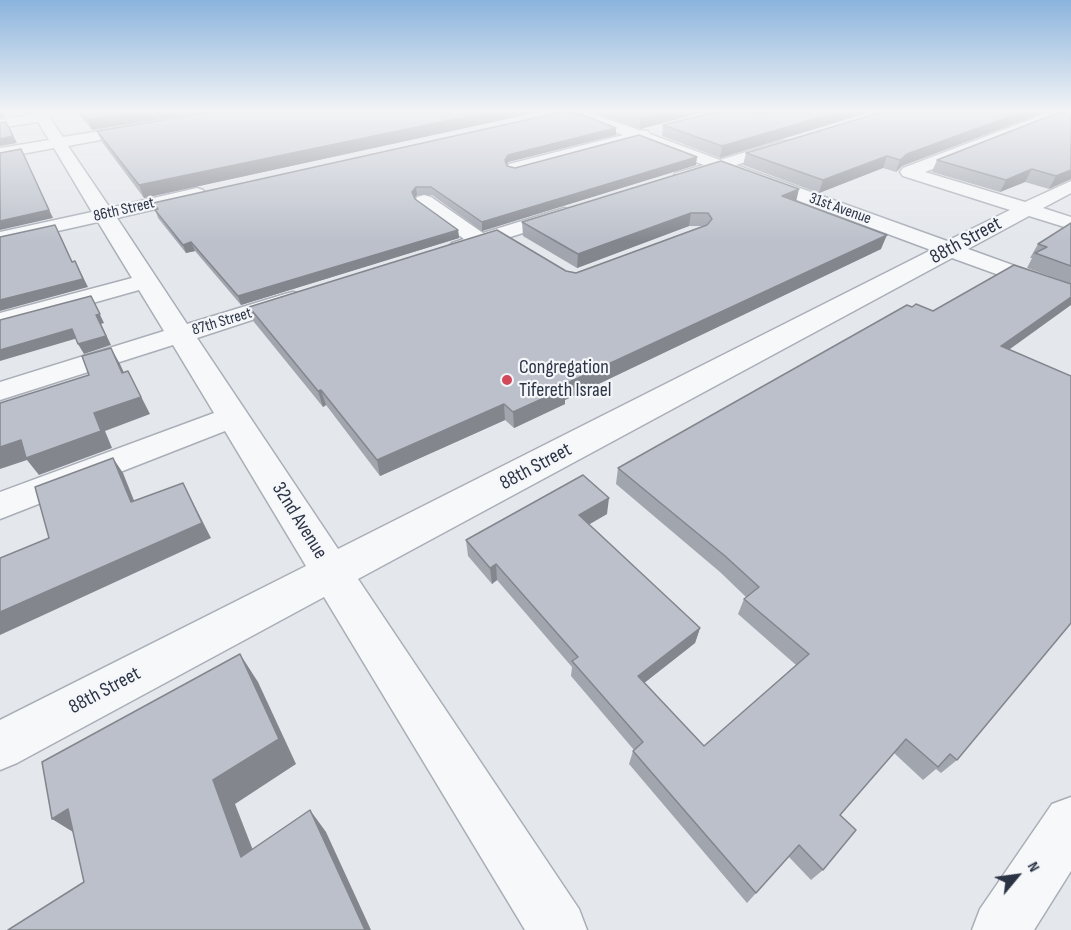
<!DOCTYPE html>
<style>
body{margin:0}
#map{position:relative;width:1071px;height:930px;overflow:hidden;background:#e4e7ec;font-family:"Sofia Sans Condensed",sans-serif}
canvas{display:block}
.north{position:absolute;left:987px;top:846px;width:60px;height:60px;-webkit-text-stroke:4px #f4f6f9;paint-order:stroke;rotate:61deg;font-size:16px;font-weight:700;line-height:24px;text-align:center;color:#2b3445}
.north::after{content:'';display:block;margin:auto;width:21px;height:27px;background:#2b3445;clip-path:polygon(50% 0,100% 100%,50% 72%,0 100%)}
</style>
<div id="map">
<canvas width="1071" height="930"></canvas>
<div class="north">N</div>
</div>
<script>
const ctx = document.querySelector('canvas').getContext('2d');
ctx.lineJoin = 'round';
function trace(path, color, width, dash) {
  ctx.strokeStyle = color;
  ctx.lineWidth = width;
  ctx.lineCap = dash ? 'butt' : 'round';
  ctx.setLineDash(dash || []);
  ctx.stroke(path);
}
function paint(path, color) {
  ctx.fillStyle = color;
  ctx.fill(path, 'evenodd');
}
function drawText(font, color, halo, rows, align = 'center') {
  ctx.font = font + ' "Sofia Sans Condensed",sans-serif';
  ctx.lineWidth = 4.5;
  ctx.setLineDash([]);
  ctx.textBaseline = 'middle';
  ctx.strokeStyle = halo;
  ctx.fillStyle = color;
  for (const [text, x, y, turn = 0] of rows) {
    ctx.save();
    ctx.translate(x, y);
    ctx.rotate((+turn || 0) * Math.PI / 180);
    ctx.textAlign = isNaN(turn) ? turn : align;
    if (halo) ctx.strokeText(text, 0, 0);
    ctx.fillText(text, 0, 0);
    ctx.restore();
  }
}
const minor = new Path2D(`
 M32 112H46L63 137 143 124 148 125 150 128 148 131 68 146 110 208 197 188 203 190 206 194 203 198 117 218 187 324 285 294 293 292 301 294 305 299 301 304 197 338 338 549 931 250 719 171 682 182 676 181 673 177 676 173 704 165 637 140 515 173 509 172 507 168 509 164 623 135 570 115 568 112H587L639 130 648 131 650 134 720 160 782 141H794L796 144 794 147 736 165 947 241 1010 210 903 176 900 172 903 168 1050 112H1069L1067 115 925 172 1025 202 1071 181V193L1043 208 1071 217V229L1029 216 968 249 1071 286V301L952 258 358 579 579 909 587 930H525L324 597 17 763 0 770V720L306 566 225 431 0 519V492L214 413 173 345 0 400V382L164 331 139 290 0 329V313L132 278 98 222 0 244V232L92 212 54 148 0 158V148L49 140 38 122 0 128V120L33 114Z
 M424 195 431 197 483 233 564 208 571 210 574 214 571 218 459 253 452 251 448 247 452 243 464 239 417 205 415 201 417 197Z
 M1071 797V871L1034 930H972L980 909 1052 804Z`);
const wall = new Path2D(`
 M77 112H205L92 130Z
 M212 112H539L144 198 102 142 97 131Z
 M593 112H705L640 129Z
 M713 112H756L759 113 767 112H870L720 158 662 136 663 125 714 112Z
 M882 112H1045L902 166 896 172 883 168 819 193 743 165 746 153Z
 M1060 112 1071 179 1049 189 1025 182 1000 192 932 172 937 160Z
 M616 128V135L508 162 507 166 515 168 696 165 482 231 432 195H417L414 198 458 230 459 238 241 305 195 251 186 253 158 218 153 203Z
 M796 201 881 249 565 400V404L514 428 505 420 380 476 326 405 323 407 254 322 249 307 566 271 576 273 702 226H689L577 268 523 236 522 222Z
 M1071 223V284L1027 268 1032 258H1030L1038 244Z
 M912 307 933 311 1009 349 957 760 941 773 936 769 923 780 894 753 840 815 823 870 811 880 789 857 747 903 629 764 633 751 634 750 571 676 572 667 497 580 492 584 468 556 466 540 607 514 589 524 700 628 695 643 644 683 704 746 796 665 738 614 744 599 746 597 720 572 616 484 618 468Z`);
const shadedWall = new Path2D(`
 M0 112H4L5 117 0 118Z
 M135 112H205L92 130 87 119Z
 M489 112H539L144 198 139 185Z
 M666 112H705L640 129 641 118Z
 M838 112H870L720 158 722 146Z
 M1022 112H1045L902 166 896 172 900 160 907 154Z
 M616 128V135L508 162 505 167V160L508 155Z
 M10 129 17 143 0 146V139Z
 M24 156 53 218 0 230V221Z
 M887 156 883 168 819 193 823 180Z
 M697 157 696 165 482 231V222Z
 M1032 169 1025 182 1000 192 1006 180Z
 M1071 170V179L1049 189 1056 176Z
 M416 187 417 195 413 200 412 192Z
 M799 189 796 202 782 196Z
 M691 213 689 226 577 268 578 254Z
 M458 230 459 238 241 305 238 296Z
 M887 235 881 249 565 400V404L514 428 513 412 563 385Z
 M191 242 195 251 186 253 183 245Z
 M75 261 88 287 0 311V300Z
 M91 296 104 323 101 324 111 345 84 354 78 344 96 315Z
 M1071 297V305L992 362 1001 346Z
 M72 329 78 338 0 361V350Z
 M111 348 120 364 132 390 122 373Z
 M128 371 150 414 105 431 112 448 39 475 27 460 0 469V447L94 413Z
 M321 390 326 405 323 407 318 391Z
 M504 404 505 420 380 476 377 460Z
 M113 458 123 473 141 518 131 502Z
 M183 483 211 538 0 635V612Z
 M609 498 607 514 578 531 579 515Z
 M496 564 497 580 492 584 490 568Z
 M700 628 695 643 634 691 638 676Z
 M240 654 258 682 296 764 235 804 263 876 241 857 213 780Z
 M68 809 86 840 52 819Z
 M310 810 326 832 371 930H365Z`);
const building = new Path2D(`
 M81 112H135L87 119Z
 M212 112H489L139 185 97 131Z
 M562 112H575L616 128 508 155 505 160 507 166 515 168 639 135 697 157 482 222 431 187H416L412 192 415 199 458 230 238 296 191 242 183 245 155 210 158 209 153 203Z
 M623 112H666L641 118Z
 M716 112H756L759 113 767 112H838L722 146 663 125Z
 M882 112H1022L907 154 900 160 887 156 823 180 746 153Z
 M1060 112H1071V170L1056 176 1032 169 1006 180 937 160Z
 M6 122 13 136 0 139V123Z
 M21 149 49 210 0 221V153Z
 M721 161 799 189 782 196 887 235 563 385 566 388 513 412 504 404 377 460 321 390 318 391 249 307 497 230 566 271 576 273 707 225 712 219 708 213H691L578 254 522 222Z
 M1071 223V266L1035 253 1047 247 1038 244Z
 M55 225 72 262 75 261 83 279 0 300V237Z
 M1014 265 1071 284V297L1001 346 1071 376V623L957 760 950 754 938 767 906 739 840 815 856 830 823 870 799 845 756 893 633 751 643 742 572 661 578 657 496 564 490 568 466 540 583 475 609 498 579 515 700 628 638 676 704 746 809 654 744 599 759 587 725 556 618 468 907 305 912 307 916 304 933 311Z
 M91 296 100 314 96 315 106 336 78 344 72 329 0 350V320Z
 M111 348 122 373 128 371 141 397 94 413 101 431 26 458 21 440 0 447V403L89 375 82 356Z
 M113 458 131 502 183 483 202 523 0 612V558L49 538 35 487Z
 M240 654 279 739 213 780 241 857 310 810 365 930H8L84 882 68 809 52 819 42 762Z`);
const markers = [
 [507,380,6,"#d1495b"]
];
const farStreetnames = [
 ["31st Avenue",840,209,20],
 ["86th Street",124,210,-13],
 ["87th Street",222,322,-17]
];
const streetNames = [
 ["88th Street",966,241,-28],
 ["88th Street",536,467,-28],
 ["32nd Avenue",299,521,58],
 ["88th Street",105,691,-28]
];
const poiNames = [
 ["Congregation",519,368],
 ["Tifereth Israel",519,391]
];
trace(minor, '#a9aeb7', 3);
paint(minor, '#f7f8fa');
paint(wall, '#a1a5ae');
paint(shadedWall, '#83868d');
paint(building, '#bbc0ca');
trace(building, '#83868d', 1.5);
const sky = ctx.createLinearGradient(0, 0, 0, 242);
sky.addColorStop(0, '#8bb4dd');
sky.addColorStop(0.46, '#f3f4f6');
sky.addColorStop(1, '#f3f4f600');
ctx.fillStyle = sky;
ctx.fillRect(0, 0, 1071, 242);
for (const [x, y, r, color] of markers) {
  const dot = new Path2D();
  dot.arc(x, y, r, 0, 2 * Math.PI);
  ctx.fillStyle = color;
  ctx.fill(dot);
  trace(dot, '#f4f6f9', 2);
}
drawText('16px', '#2b3445', '#f4f6f9', farStreetnames);
drawText('20px', '#2b3445', '#f4f6f9', streetNames);
drawText('20px', '#2b3445', '#f4f6f9', poiNames, 'left');
</script>
